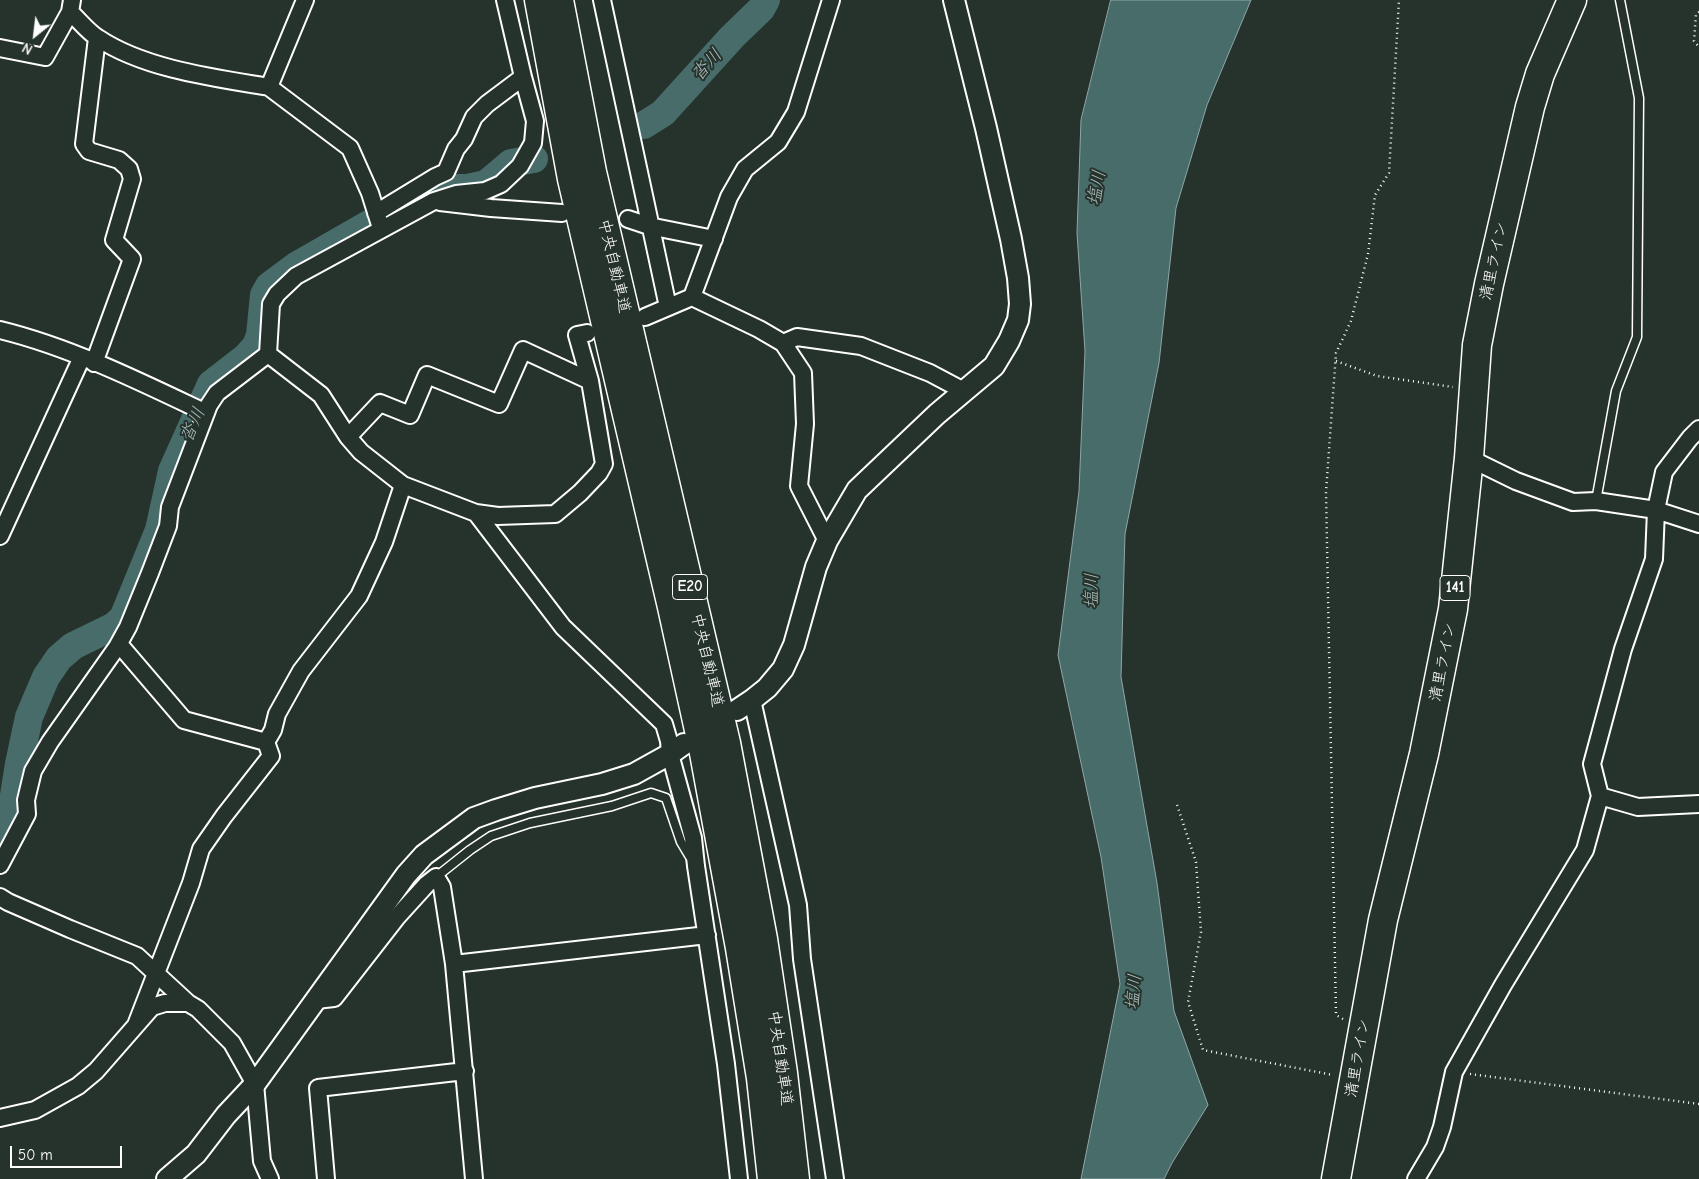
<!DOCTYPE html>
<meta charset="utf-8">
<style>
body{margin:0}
#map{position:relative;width:1699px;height:1179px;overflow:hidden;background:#26332d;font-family:"Comic Neue",sans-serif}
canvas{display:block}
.north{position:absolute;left:10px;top:10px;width:50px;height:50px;-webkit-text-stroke:4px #26332d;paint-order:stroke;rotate:209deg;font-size:14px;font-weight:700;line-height:20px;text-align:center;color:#fff}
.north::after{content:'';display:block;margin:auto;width:18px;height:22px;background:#fff;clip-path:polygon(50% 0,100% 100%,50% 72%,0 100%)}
.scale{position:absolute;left:10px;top:1146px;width:112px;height:22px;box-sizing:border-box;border:2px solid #fff;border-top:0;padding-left:6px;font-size:15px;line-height:18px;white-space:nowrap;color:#fff;-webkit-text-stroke:4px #26332d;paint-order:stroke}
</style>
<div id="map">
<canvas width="1699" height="1179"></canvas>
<div class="north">N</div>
<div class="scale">50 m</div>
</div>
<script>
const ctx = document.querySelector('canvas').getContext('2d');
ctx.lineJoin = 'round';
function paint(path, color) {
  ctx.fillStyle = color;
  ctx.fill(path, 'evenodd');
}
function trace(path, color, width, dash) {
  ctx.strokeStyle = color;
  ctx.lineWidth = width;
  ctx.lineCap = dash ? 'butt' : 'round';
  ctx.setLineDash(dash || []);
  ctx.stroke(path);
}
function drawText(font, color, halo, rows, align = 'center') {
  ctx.font = font + ' "Comic Neue","Klee One",sans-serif';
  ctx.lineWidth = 4;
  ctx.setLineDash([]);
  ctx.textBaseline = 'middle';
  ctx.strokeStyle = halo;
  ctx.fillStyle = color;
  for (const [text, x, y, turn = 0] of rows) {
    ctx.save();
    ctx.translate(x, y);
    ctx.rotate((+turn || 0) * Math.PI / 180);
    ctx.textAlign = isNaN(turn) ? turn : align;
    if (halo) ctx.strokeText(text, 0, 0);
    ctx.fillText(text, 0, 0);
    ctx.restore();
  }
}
const water = new Path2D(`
 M1111 0H1251L1207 105 1176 208 1159 363 1125 534 1121 677 1157 883 1174 1011 1208 1105 1172 1163 1164 1179H1081L1120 984 1101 857 1058 655 1079 491 1085 351 1077 233 1081 120Z`);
const river = new Path2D(`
 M644 125 663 113 732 37 761 9 766 0
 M0 829 6 824 11 814 19 764 29 717 46 677 59 658 73 646 114 626 123 618 159 530 172 471 211 384 246 357 256 346 260 335 264 295 269 286 296 266 425 192 445 188H467L486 184 511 163 534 159`);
const path = new Path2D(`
 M1699 12 1696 14 1694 41 1699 47
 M1336 361 1377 376 1453 387
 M1177 805 1196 862 1201 932 1188 1002 1203 1050 1333 1075
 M1343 1019 1336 1015 1326 492 1336 353 1351 321 1368 254 1375 195 1389 173 1399 0
 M1470 1074 1699 1104`);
const service = new Path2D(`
 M1596 501 1616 391 1637 337 1639 98 1620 0
 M436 877 470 850 491 836 530 823 612 806 651 793 666 798 681 842 690 857`);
const minor = new Path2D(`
 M72 0 70 12C79 20 88 32 98 38 144 69 215 78 269 87
 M305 0 269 87 350 148 370 193 381 228
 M602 0 668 307
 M0 48 45 57 70 12
 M440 202 491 208 562 213
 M376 213 435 177 446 172 456 149 464 139 474 117 487 104 523 77
 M628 219 649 226 714 239
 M692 297 759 329 783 343 803 373 805 424 799 486 827 541
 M645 317 692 297 729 197 745 169 778 142 796 112 831 0
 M0 330C70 347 141 382 206 413
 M783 343 797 337 861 346 930 373 964 391
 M268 354 321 395 348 437 361 452 403 485 476 513 498 516 555 514 580 493 599 473 604 464 590 381
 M94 363 132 259 114 240 132 179 129 169 119 160 89 151 84 144 97 38
 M348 437 380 403 410 415 427 375 499 404 523 350 590 381 577 335 587 333
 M1469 458 1516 481 1573 502 1596 501 1656 510 1699 524
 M476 513 563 627 664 724 669 741 670 754 693 838 696 866 726 1064 739 1179
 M0 536 82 357
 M119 644 184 720 266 742
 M752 700 798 905 802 959 835 1179
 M1600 796 1638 807 1699 804
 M0 865 27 814 26 800 33 771 50 742 117 647 128 627 150 573 168 526 170 507 209 405 217 393 268 354 271 304 277 294 296 276 434 201 456 194 485 191 501 184 520 166 533 143 535 121 523 77 505 0
 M0 897 8 902 70 929 137 956 188 1003 198 1009 232 1043 255 1084 262 1161 270 1179
 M454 964 707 935
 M316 1000 334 998 397 917 427 884 436 877 442 887 454 964 474 1179
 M136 1025 191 883 201 849 224 816 271 756 266 742 273 730 277 714 301 671 359 596 384 542 403 485
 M0 1118 35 1110 78 1086 96 1071 152 1007 165 1003H188
 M326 1179 318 1088 465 1071
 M1416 1179 1435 1147 1442 1127 1454 1072 1503 985 1585 850 1600 796 1592 764 1623 649 1654 559 1656 510 1664 472 1690 438 1699 429`);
const tertiary = new Path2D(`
 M737 710 752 700 767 688 783 669 794 645 816 567 827 541 857 490 937 414 994 366 1009 341 1018 320 1020 304 1018 278 1011 239 986 128 954 0
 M167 1179 196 1154 226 1115 255 1084 406 875 424 855 474 818 496 810 535 798 602 784 634 774 670 754 684 744`);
const trunk = new Path2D(`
 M1336 1179 1383 920 1424 754 1453 609 1469 458 1477 345 1489 284 1530 107 1540 74 1572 0`);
const motorway = new Path2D(`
 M539 0 572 179 672 607 704 753 740 948 761 1078 772 1179
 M559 0 592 172 726 743 763 939 783 1073 795 1179`);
const shields = [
 [690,587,35],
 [1455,588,30]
];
const shieldNames = [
 ["E20",690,587],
 ["141",1455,588]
];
const streetNames = [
 ["清里ライン",1494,261,-78],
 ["中央自動車道",614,266,77],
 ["中央自動車道",707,660,77],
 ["清里ライン",1443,662,-79],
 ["中央自動車道",780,1058,82],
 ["清里ライン",1358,1058,-80]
];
const waterNames = [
 ["沓川",707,65,-48],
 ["塩川",1097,188,-80],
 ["沓川",193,425,-66],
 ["塩川",1092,591,-89],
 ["塩川",1134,992,-84]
];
paint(water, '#476c6a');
trace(water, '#91a7a6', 1);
trace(river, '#476c6a', 28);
trace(service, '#fff', 11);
trace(minor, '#fff', 20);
trace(tertiary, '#fff', 24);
trace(trunk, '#fff', 31);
trace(motorway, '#fff', 31);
trace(path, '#fff', 2.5, [1, 4]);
trace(service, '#26332d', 8);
trace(minor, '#26332d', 16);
trace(tertiary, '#26332d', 20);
trace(trunk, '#26332d', 28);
trace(motorway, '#26332d', 28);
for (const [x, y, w] of shields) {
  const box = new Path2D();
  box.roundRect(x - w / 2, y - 12.5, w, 25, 4);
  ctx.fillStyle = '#26332d';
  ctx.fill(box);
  trace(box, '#fff', 1);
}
drawText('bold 15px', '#fff', null, shieldNames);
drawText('16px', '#fff', '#26332d', streetNames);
drawText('italic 18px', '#acbdbc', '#26332d', waterNames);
</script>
